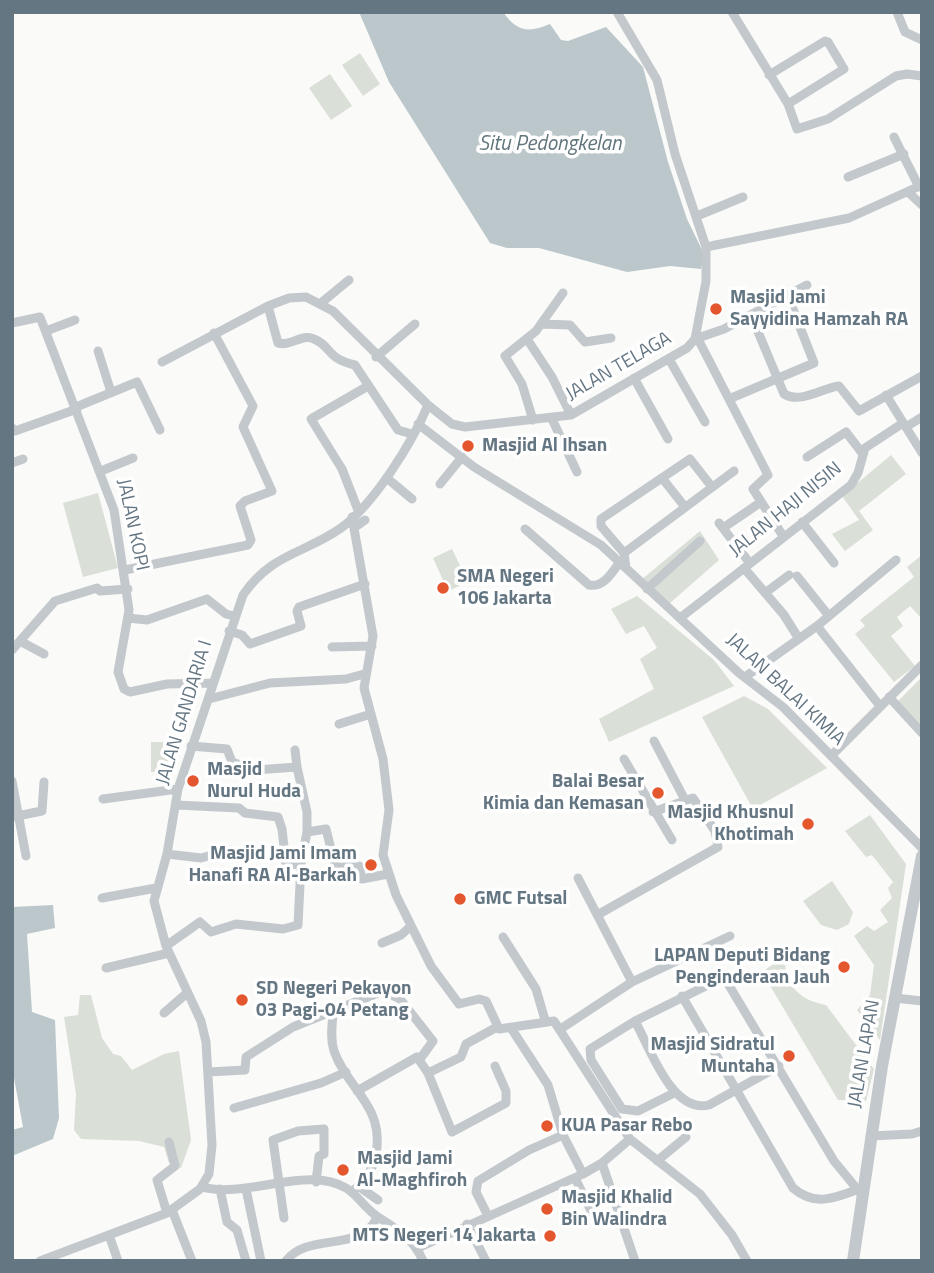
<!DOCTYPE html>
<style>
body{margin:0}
#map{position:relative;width:934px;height:1273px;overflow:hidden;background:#fafaf8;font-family:"Titillium Web",sans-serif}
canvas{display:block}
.frame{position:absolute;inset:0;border:14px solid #657683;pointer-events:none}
</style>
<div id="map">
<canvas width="934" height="1273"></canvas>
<div class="frame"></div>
</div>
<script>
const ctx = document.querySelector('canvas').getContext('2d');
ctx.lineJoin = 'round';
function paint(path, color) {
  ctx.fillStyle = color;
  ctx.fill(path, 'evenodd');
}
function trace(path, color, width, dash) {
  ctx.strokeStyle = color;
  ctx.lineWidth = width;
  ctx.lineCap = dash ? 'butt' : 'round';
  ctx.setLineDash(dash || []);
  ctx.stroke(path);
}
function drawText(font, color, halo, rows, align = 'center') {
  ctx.font = font + ' "Titillium Web",sans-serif';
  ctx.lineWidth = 7;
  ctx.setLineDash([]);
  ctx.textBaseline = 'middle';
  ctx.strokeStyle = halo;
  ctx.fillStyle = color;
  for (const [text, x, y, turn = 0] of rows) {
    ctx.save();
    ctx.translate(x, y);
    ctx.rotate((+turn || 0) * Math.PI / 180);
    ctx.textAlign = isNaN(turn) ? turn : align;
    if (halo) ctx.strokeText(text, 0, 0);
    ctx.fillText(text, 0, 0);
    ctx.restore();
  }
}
const green = new Path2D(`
 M360 53 380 84 363 96 342 65Z
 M330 74 352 106 331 120 309 88Z
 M891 455 906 474 859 511 873 530 845 551 832 534 859 520 842 496Z
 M98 493 118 568 83 577 63 503Z
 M700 531 719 560 669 604 641 580Z
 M452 549 468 582 448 591 433 558Z
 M922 555V619L910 606 897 617 903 626 891 636 915 666 894 682 855 634 865 626 860 620 914 577 907 567Z
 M637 596 714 660 734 686 609 742 599 719 654 689 640 659 657 648 644 626 626 634 611 609Z
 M922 677V727L898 701Z
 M744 696 768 709 827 768 753 809 702 717Z
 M151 742H168V772H151Z
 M870 815 906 864 880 1040 857 1010 870 995 874 965 854 936 867 926 874 931 888 922 880 910 892 898 888 888 893 882 872 855 866 857 845 831Z
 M832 881 853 912 849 924 837 930 821 925 803 901Z
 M775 963 785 965C788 989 803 1001 826 1005L874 1069 866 1101 838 1100 762 972Z
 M80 995H91L102 1038 113 1054 121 1056 132 1070 164 1054 179 1051 191 1140 181 1168 169 1163 164 1147 139 1141 81 1139 74 1130 76 1094 64 1017 78 1015Z`);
const water = new Path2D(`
 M359 12H503C517 32 529 33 550 24L561 40 568 41 606 27 643 67 668 162 687 219 704 254 701 269 670 266 627 272 539 248H507L490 243 389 82Z
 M53 905 55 928 27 934 32 1012 55 1020 59 1118 53 1139 12 1156V1130L23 1127 12 1067V907Z`);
const minor = new Path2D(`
 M732 12 788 104 797 129 828 119 896 76 907 74 922 76
 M897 12 905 32 922 40
 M769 75 825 41 828 42 844 69 788 104
 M894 137 919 187
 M848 177 904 154
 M909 193 922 205
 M697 216 743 197
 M706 247 849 218 922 185
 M321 303 349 280
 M268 306 278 343C290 347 302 333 314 339 333 347 325 358 355 365L398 430 412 434
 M751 315 784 394C801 404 822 388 839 386L859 411 922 376
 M12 323 40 317 114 510 129 610 118 672 124 689 130 692 167 684 213 683
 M541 324 570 325 585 342 611 338
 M46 331 75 320
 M527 339 552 377 571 415
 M695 339 724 329 807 285
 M698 339 768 475 753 489 783 536
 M98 351 111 392
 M376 357 415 324
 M669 359 705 422
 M162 362 268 306 289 298 306 297 333 311 428 405 452 424 465 427 571 415 687 348 695 339 706 281V247L675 154 657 80 617 12
 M634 378 668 439
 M886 395 922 453
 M729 399 814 363 787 294
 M76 407 137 382 160 430
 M552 419 577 472
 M533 420 522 384 505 356 536 331 563 293
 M418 424 474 467 601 545 739 673 783 707 922 848
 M906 427 922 417
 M12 428 15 431 77 409
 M807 457 846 432 862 453
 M12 463 23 459
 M101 471 133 458
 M662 478 685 507
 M388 479 412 499
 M440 484 462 457
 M358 510 342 469 311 419 368 386
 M352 517 373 636 364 688 383 759 389 810 383 855 396 895 431 966 459 1004 479 999 486 1001 499 1029 554 1021 630 1139 700 1194 732 1235 747 1261
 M802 522 834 563
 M719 523 749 562
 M355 527 365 520
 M723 528 761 502
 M525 529 589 585C604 588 612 572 620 562
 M624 553 734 471
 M626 568 624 553 601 526V519L690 459 712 487
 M744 568 784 615 799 639
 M125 570 248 545 251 540 240 506 245 501 272 491 243 427 253 406 214 333
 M797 576 829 616
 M647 589 700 541
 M765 593 789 575
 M128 618 147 620 207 599 226 614 234 616
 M680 618 851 485 858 473 865 448 903 423
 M817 626 880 706
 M229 631 242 635 250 644 301 626 297 611 299 607 365 584
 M20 641 44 654
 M332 647 372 646
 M12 650 55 601 97 588 100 591 128 589
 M745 677 817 626 896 560
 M889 697 922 733
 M209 699 270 683 346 679 364 674
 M339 724 371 714
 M654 741 684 798
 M191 746 227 749 232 762 255 770 297 767 295 750
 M831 756 922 665
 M624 759 672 840
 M12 781 26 856
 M103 799 178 789
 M176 805 239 808 245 813 278 817 282 829 286 865 301 864
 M12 817 42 811 44 782
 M307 832 326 829 335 865 359 866 362 879 388 874
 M167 854 201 858 230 850
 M578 878 632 982
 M102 898 156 888
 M599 914 718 847 715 831 693 798 653 812
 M503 937 536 989 545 1020
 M382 943 401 935 411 926
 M166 946 200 922 211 932 236 924 283 929 298 925 301 864 307 832V812L297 767
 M106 968 169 953
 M682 996 793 1188C814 1206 833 1199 856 1190
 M895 998 922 1001
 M164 1013 187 993
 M333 1014C332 1026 330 1039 334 1051 347 1088 381 1104 377 1147 375 1168 367 1178 352 1192
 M635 1021C650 1048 672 1114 709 1105L779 1066
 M511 1028 548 1085 563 1135 583 1174
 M562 1028 632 982 730 936
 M208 1072 245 1070 246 1057 293 1027 383 991 400 999 433 1041 420 1059
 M428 1073 461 1057 466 1044 497 1027
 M357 1091 417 1057 428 1073 452 1132 506 1103V1091L495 1066
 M674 1093 638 1111 622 1109 591 1060 590 1049 635 1021 724 977 834 1161 862 1195
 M234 1108 321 1083 346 1072
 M870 1136 912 1134 922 1131
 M657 1161 686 1137
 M602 1163 635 1261
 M575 1178 594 1217
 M358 1186 378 1200
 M202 1187C245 1199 308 1165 346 1188 358 1195 365 1209 378 1217 397 1229 414 1239 423 1261
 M220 1189 227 1222 237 1230 246 1261
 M246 1189 261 1261
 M172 1210 192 1261
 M167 1213 157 1180 175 1166 169 1142
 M488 1216 476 1192 478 1181 529 1150 563 1135
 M284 1218 273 1140 298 1131 324 1129V1154L319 1156 316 1182
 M467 1224 486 1261
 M109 1235 118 1261
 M418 1248 583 1174 602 1163 630 1139
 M40 1261 167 1213 200 1189 209 1174 212 1145 206 1042 201 1021 166 946 154 901 167 854 178 789 243 595C272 553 304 554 341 528 374 504 412 443 428 405
 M286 1261C308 1231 362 1254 377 1217`);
const tertiary = new Path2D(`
 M853 1261 882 1066 922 856`);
const markers = [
 [716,309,7,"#e4572e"],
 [468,446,7,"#e4572e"],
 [443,588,7,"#e4572e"],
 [193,781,7,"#e4572e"],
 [658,793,7,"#e4572e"],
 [808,824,7,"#e4572e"],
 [371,865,7,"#e4572e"],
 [460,899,7,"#e4572e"],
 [844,967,7,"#e4572e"],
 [242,1000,7,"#e4572e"],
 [789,1056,7,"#e4572e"],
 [547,1126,7,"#e4572e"],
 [343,1170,7,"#e4572e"],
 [547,1209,7,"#e4572e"],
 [550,1236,7,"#e4572e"]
];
const poiNames = [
 ["Masjid Jami",730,298],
 ["Sayyidina Hamzah RA",730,320],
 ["Masjid Al Ihsan",482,446],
 ["SMA Negeri",457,577],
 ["106 Jakarta",457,599],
 ["Masjid",207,770],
 ["Nurul Huda",207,792],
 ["Balai Besar",644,782,"right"],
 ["Kimia dan Kemasan",644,804,"right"],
 ["Masjid Khusnul",794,813,"right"],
 ["Khotimah",794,835,"right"],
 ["Masjid Jami Imam",357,854,"right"],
 ["Hanafi RA Al-Barkah",357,876,"right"],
 ["GMC Futsal",474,899],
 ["LAPAN Deputi Bidang",830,956,"right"],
 ["Penginderaan Jauh",830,978,"right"],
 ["SD Negeri Pekayon",256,989],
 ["03 Pagi-04 Petang",256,1011],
 ["Masjid Sidratul",775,1045,"right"],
 ["Muntaha",775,1067,"right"],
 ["KUA Pasar Rebo",561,1126],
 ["Masjid Jami",357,1159],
 ["Al-Maghfiroh",357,1181],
 ["Masjid Khalid",561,1198],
 ["Bin Walindra",561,1220],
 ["MTS Negeri 14 Jakarta",536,1236,"right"]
];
const streetNames = [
 ["JALAN TELAGA",619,367,-30],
 ["JALAN HAJI NISIN",786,510,-39],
 ["JALAN KOPI",132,525,78],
 ["JALAN BALAI KIMIA",785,690,43],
 ["JALAN GANDARIA I",185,713,-73],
 ["JALAN LAPAN",865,1054,-80]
];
const waterNames = [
 ["Situ Pedongkelan",550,145]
];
paint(green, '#dadfd7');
paint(water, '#bbc7cb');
trace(minor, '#c3c8cc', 9);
trace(tertiary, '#c3c8cc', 12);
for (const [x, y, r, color] of markers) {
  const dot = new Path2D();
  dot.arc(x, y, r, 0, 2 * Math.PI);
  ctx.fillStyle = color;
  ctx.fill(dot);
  trace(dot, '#fff', 2.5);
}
drawText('bold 19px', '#657683', '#fff', poiNames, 'left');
drawText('19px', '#657683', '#fff', streetNames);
drawText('italic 21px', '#60757c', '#fff', waterNames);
</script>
